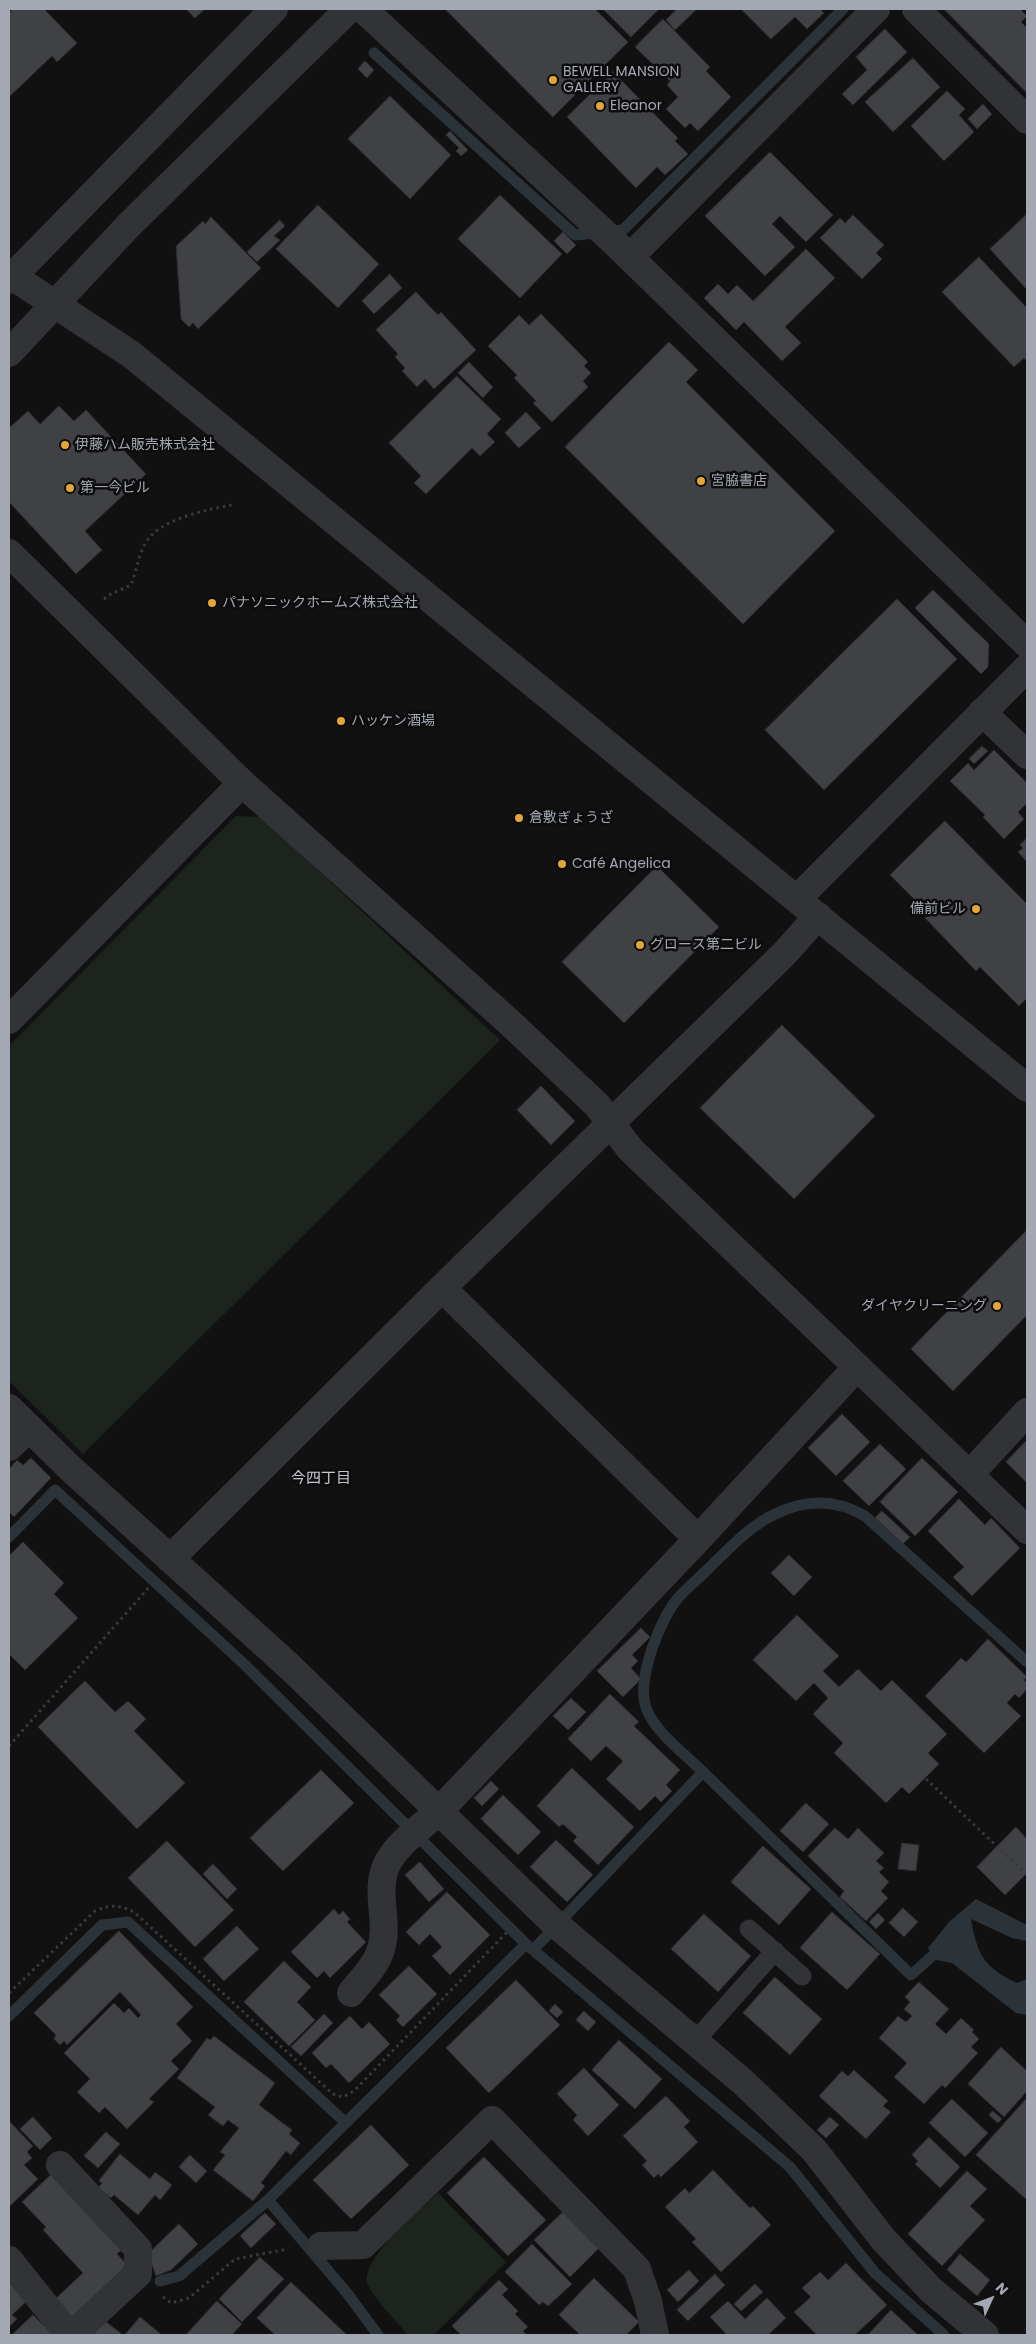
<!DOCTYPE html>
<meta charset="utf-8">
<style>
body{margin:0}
#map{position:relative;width:1036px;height:2344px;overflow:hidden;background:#111112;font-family:Poppins,sans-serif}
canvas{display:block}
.frame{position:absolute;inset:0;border:10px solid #a3a8b2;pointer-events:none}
.north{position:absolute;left:966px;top:2274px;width:50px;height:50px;-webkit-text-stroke:4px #0c0c0d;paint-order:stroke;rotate:47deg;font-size:14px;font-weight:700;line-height:20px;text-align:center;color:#a3a8b2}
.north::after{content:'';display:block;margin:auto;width:18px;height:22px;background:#a3a8b2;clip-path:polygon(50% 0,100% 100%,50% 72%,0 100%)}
</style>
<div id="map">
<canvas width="1036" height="2344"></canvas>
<div class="frame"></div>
<div class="north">N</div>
</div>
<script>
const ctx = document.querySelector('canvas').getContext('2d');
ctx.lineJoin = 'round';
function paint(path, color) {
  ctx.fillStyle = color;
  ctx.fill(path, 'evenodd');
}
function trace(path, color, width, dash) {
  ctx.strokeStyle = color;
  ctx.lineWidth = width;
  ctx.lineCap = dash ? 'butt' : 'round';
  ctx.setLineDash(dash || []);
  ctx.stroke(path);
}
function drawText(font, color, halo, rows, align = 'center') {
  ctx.font = font + ' Poppins,"Noto Sans JP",sans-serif';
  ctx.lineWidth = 5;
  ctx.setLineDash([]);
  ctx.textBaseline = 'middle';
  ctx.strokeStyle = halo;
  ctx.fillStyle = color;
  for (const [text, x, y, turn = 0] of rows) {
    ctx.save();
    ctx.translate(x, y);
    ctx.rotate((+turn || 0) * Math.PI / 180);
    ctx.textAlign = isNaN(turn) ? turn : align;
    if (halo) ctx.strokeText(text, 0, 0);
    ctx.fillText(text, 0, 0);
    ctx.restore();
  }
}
const green = new Path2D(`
 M236 816 261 817 500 1040 83 1454 9 1381V1046Z
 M438 2193 506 2262 434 2335H408C396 2321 378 2303 369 2287 355 2262 421 2209 438 2193Z`);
const water = new Path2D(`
 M976 1899 1027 1925V1941L1012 1938 971 1919C977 1954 984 1968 1017 1983L1027 1979V2015L1016 2013 952 1963 936 1960 928 1948 949 1922Z`);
const stream = new Path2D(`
 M374 53 575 235 623 230 843 9
 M9 1537 55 1490 244 1664 526 1944 790 2167 875 2273 944 2335
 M703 1772 911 1975 940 1949
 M533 1950 703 1772C686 1755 650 1728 645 1704 638 1676 660 1620 678 1598 687 1588 698 1579 708 1569 729 1549 748 1527 775 1514 806 1499 836 1499 865 1516L1027 1662
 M9 2016 102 1925 128 1922 346 2123
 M268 2200 347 2293 378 2335
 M160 2281 179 2276 268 2200 526 1944`);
const building = new Path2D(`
 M13 9H44L77 43 57 62 52 56 9 97V13Z
 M186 9H205L195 18Z
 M445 9H595L628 42 553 117Z
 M603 9H659L631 37Z
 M677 9 696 10 675 30 666 20Z
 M741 9H820L824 13 807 29 795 17 771 39Z
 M944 9H1020L1027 16 1021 22 1027 28V93Z
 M663 19 710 67 706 71 731 97 698 131 690 123 685 128 666 109 678 97 667 85 670 81 635 47Z
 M885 29 907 52 853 105 842 94 867 70 856 57Z
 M913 58 940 87 893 132 865 102Z
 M365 61 374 70 367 78 358 69Z
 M613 72 678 138 675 141 688 154 665 175 657 167 636 188 567 117Z
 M947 91 965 109 959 115 974 132 944 161 911 126Z
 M390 96 451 155 410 199 348 139Z
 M983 104 992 114 977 129 968 119Z
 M450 131 468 150 461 156 456 151 459 148 446 135Z
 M770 152 833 215 806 242 780 216 772 224 795 247 765 276 705 216Z
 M500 195 562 254 520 298 458 239Z
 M318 205 379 264 338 308 276 249Z
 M1027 214V290L990 249Z
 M853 215 884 245 876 253 882 259 862 279 820 238 840 218 845 223Z
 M211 217 261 268 198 329 193 323 189 327 181 319 176 246 203 221 205 224Z
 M280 220 285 226 274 236 280 240 257 262 247 252Z
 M563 232 576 245 567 254 554 241Z
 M806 249 835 278 785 327 801 343 782 361 744 322 736 330 704 298 718 284 728 294 737 285 753 301Z
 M979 257 1027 308V362L1024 358 1014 367 942 292Z
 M390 274 402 288 374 314 362 301Z
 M416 292 438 315 441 312 476 350 434 389 425 379 417 387 402 371 405 368 395 357 398 354 376 330Z
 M541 314 588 362 584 366 591 373 583 381 588 387 552 422 533 403 536 401 514 378 517 375 488 346 519 315 529 325Z
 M669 342 698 370 686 382 835 531 743 624 565 447Z
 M469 362 493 387 483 398 458 373Z
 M457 376 501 419 487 434 495 442 480 456 472 448 426 494 414 483 421 476 389 443Z
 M59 406 74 421 86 410 146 474 85 531 102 550 76 574 9 502V428L28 411 40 424Z
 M526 412 541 428 519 448 505 433Z
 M933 590 989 644 988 667 981 674 915 608Z
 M897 599 957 659 824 790 765 730Z
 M982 746 988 751 974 764 969 759Z
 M994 750 1027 783V803L1018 812 1024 819 1004 839 983 817 985 815 950 781 968 763 974 770Z
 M945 821 1027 904V998L1019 1006 980 967 976 971 925 918 929 914 890 875Z
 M1027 838V862L1018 852 1023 848 1020 845Z
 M657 866 719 927 624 1023 562 962Z
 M782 1025 875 1116 794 1199 700 1108Z
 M541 1086 575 1121 551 1145 517 1110Z
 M1027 1230V1315L953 1391 911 1349Z
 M842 1414 870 1442 836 1476 808 1448Z
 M1027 1440V1483L1006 1462Z
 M880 1444 906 1469 869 1506 843 1481Z
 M31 1458 51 1478 14 1517 9 1512V1469L17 1460 23 1465Z
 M922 1458 958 1492 915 1536 880 1502Z
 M959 1499 985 1525 991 1518 1020 1548 972 1596 953 1577 964 1567 928 1531Z
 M882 1511 910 1537 903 1544 875 1518Z
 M23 1542 64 1583 54 1594 78 1618 25 1670 9 1654V1556Z
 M789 1555 812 1577 794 1596 771 1573Z
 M797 1615 839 1656 823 1671 839 1687 858 1669 881 1691 892 1680 947 1734 928 1753 939 1764 909 1794 902 1787 886 1803 834 1753 843 1743 813 1714 828 1698 814 1683 796 1701 753 1660Z
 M641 1628 650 1637 632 1655 638 1661 631 1668 641 1679 623 1697 597 1671Z
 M988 1639 1027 1677 1024 1680 1027 1683V1689L1019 1698 1015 1694 1007 1703 1021 1716 984 1753 925 1696 961 1658 966 1662Z
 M85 1681 115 1712 128 1701 146 1719 134 1731 185 1783 137 1829 38 1727Z
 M610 1694 639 1722 634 1726 680 1770 666 1785 672 1791 661 1802 655 1796 640 1811 606 1779 623 1761 606 1746 591 1761 568 1739Z
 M571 1698 586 1712 568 1730 553 1716Z
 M572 1768 634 1827 598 1865 573 1841 577 1837 563 1824 559 1827 537 1806Z
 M321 1770 354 1803 283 1871 250 1838Z
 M491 1781 499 1789 482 1806 474 1798Z
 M503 1795 541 1832 518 1855 481 1819Z
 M806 1803 829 1824 803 1852 780 1831Z
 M1016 1827 1027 1839V1873L1005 1895 977 1867Z
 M835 1828 848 1839 858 1828 884 1853 876 1861 884 1868 879 1872 889 1882 881 1891 888 1898 866 1921 840 1897 844 1891 808 1856Z
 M556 1840 593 1875 567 1902 530 1867Z
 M167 1841 234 1910 195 1947 128 1878Z
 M902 1843 919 1845 916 1871 898 1869Z
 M763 1846 811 1889 779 1925 731 1882Z
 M420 1862 444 1889 429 1902 405 1875Z
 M213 1864 237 1889 227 1899 203 1874Z
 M447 1892 490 1935 450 1975 432 1956 442 1947 430 1934 419 1945 406 1932Z
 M903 1908 918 1922 904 1937 889 1923Z
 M334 1909 339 1915 343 1911 350 1919 347 1922 366 1942 330 1978 324 1971 317 1978 291 1952Z
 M832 1912 880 1954 847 1990 800 1948Z
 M878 1913 885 1920 876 1929 869 1922Z
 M704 1914 751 1956 718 1992 671 1949Z
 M237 1926 259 1949 224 1981 203 1959Z
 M119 1931 193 2007 176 2024 192 2041 171 2061 179 2069 149 2099 154 2102 127 2129 105 2107 99 2113 77 2092 90 2079 64 2053 114 2003 124 2013 129 2008 138 2018 141 2015 120 1992 67 2045 64 2041 60 2045 54 2039 56 2035 34 2013Z
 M284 1961 311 1987 297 2002 315 2020 289 2046 244 2002Z
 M409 1966 437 1994 403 2027 396 2020 400 2016 379 1995Z
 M775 1977 822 2019 790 2055 743 2013Z
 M516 1980 560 2025 489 2093 446 2048Z
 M919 1982 949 2009 935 2024 946 2034 961 2018 974 2030 972 2032 979 2039 971 2047 978 2053 945 2088 942 2085 924 2104 894 2077 907 2063 879 2038 898 2016 906 2022 912 2016 904 2009 910 2002 905 1997Z
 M555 2004 563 2012 557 2018 549 2011Z
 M584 2011 596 2022 588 2031 576 2020Z
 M324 2014 333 2023 301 2056 291 2047Z
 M350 2016 362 2029 369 2022 390 2044 349 2083 331 2064 326 2068 312 2053Z
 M214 2036 275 2083 259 2105 292 2130 289 2134 300 2143 291 2155 286 2151 261 2183 265 2186 253 2201 213 2170 225 2155 220 2152 239 2128 228 2120 223 2126 208 2115 215 2107 177 2078 207 2038 210 2040Z
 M619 2040 662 2079 635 2109 592 2070Z
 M1001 2047 1027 2071V2091L1004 2117 968 2084Z
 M584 2068 619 2105 588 2136 573 2120 577 2115 557 2094Z
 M854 2070 888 2101 883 2106 891 2112 866 2139 819 2096 842 2071 848 2076Z
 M666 2096 690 2121 684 2127 698 2142 661 2177 658 2174 654 2178 642 2165 647 2161 623 2136Z
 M1027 2098V2200L976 2155Z
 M952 2099 988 2133 965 2157 929 2123Z
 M993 2111 1002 2119 998 2123 989 2115Z
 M33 2117 52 2138 40 2150 20 2129Z
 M830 2117 839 2125 826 2138 817 2130Z
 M9 2121 33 2146 27 2152 32 2158 24 2165 38 2179 9 2207Z
 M371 2125 409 2165 351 2219 313 2180Z
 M106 2132 120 2144 98 2168 84 2156Z
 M929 2137 960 2167 940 2188 915 2164 918 2161 912 2155Z
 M120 2154 150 2179 155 2172 172 2185 160 2200 155 2195 138 2215 114 2195 111 2198 98 2188 102 2183 99 2181Z
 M190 2155 207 2171 196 2183 179 2167Z
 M484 2157 546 2220 508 2256 447 2193Z
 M713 2170 750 2208 753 2206 771 2225 721 2272 692 2242 696 2239 665 2207 685 2188 689 2193Z
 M967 2171 987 2189 970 2206 985 2220 942 2266 908 2234Z
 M54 2172 124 2248 117 2254 127 2265 71 2318 54 2300 83 2273 43 2230 46 2227 22 2202Z
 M564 2211 599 2248 570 2277 534 2240Z
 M265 2213 276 2224 251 2248 240 2236Z
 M179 2224 198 2244 171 2270 156 2276 148 2254Z
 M532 2244 572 2284 548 2306 543 2302 539 2305 505 2272Z
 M960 2254 990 2280 977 2296 947 2270Z
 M260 2257 284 2279 242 2322 219 2299Z
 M846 2263 887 2305 855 2335H817L794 2312 811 2297 802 2288 820 2272 828 2280Z
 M689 2270 699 2281 678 2302 667 2290Z
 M9 2271 29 2299 12 2315 17 2319 9 2327Z
 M715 2274 725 2285 688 2321 677 2310Z
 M594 2278 639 2322 626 2335H580L559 2315Z
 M499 2280 508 2289 502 2295 518 2311 515 2314 528 2327 523 2331 527 2335H461L452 2326Z
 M291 2282 347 2335H275L257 2318Z
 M755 2284 763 2292 741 2311 734 2304Z
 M767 2298 786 2318 768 2335H727L710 2317 728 2301 745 2319Z
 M217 2301 242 2324 232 2335H186Z
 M891 2310 918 2335H868Z
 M33 2315 53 2335H12Z
 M140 2317 162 2335H125Z
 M105 2321 123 2335H93Z`);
const path = new Path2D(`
 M104 599 109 595 131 585C136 572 138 557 145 544 158 519 206 510 232 505
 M9 1746 151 1585
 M926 1779 1027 1875
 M9 1993 95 1911C110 1904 119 1905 134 1912L333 2094 343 2097 354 2091 510 1929
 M163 2297 171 2303 189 2298 235 2259 288 2249`);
const service = new Path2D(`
 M749 1929 802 1976
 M695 2041 775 1951`);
const minor = new Path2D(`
 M363 9 613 241 1027 644
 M916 9 1027 120
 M630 257 876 9
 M9 553 242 783 508 1021 597 1105 630 1149 1027 1530
 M982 712 1027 755
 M797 899 1027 668
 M9 1020 242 783
 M442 1288 698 1539
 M9 1408 71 1469 290 1667 553 1922 743 2082 814 2150 883 2239 931 2290 985 2335
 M9 1447 29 1428
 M970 1474 1027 1412
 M170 1559 442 1288 784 954 818 916
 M351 1993C362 1979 376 1966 381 1949 390 1921 373 1891 388 1862 399 1842 423 1826 439 1811L698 1539 857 1367
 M60 2165 138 2249V2274L72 2335
 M321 2246 363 2245 492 2120 637 2269 648 2301 655 2335
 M9 2260 69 2335`);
const tertiary = new Path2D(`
 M9 274 132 355 1027 1088
 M9 280 274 9
 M9 353 129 225 349 9`);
const markers = [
 [553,80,5,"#e4a637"],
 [600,106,5,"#e4a637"],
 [65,445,5,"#e4a637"],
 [701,481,5,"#e4a637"],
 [70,488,5,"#e4a637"],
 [212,603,5,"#e4a637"],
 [341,721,5,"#e4a637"],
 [519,818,5,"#e4a637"],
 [562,864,5,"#e4a637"],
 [976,909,5,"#e4a637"],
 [640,945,5,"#e4a637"],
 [997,1306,5,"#e4a637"]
];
const poiNames = [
 ["BEWELL MANSION",563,72],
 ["GALLERY",563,88],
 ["Eleanor",610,106],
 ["伊藤ハム販売株式会社",75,445],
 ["宮脇書店",711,481],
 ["第一今ビル",80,488],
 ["パナソニックホームズ株式会社",222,603],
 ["ハッケン酒場",351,721],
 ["倉敷ぎょうざ",529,818],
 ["Café Angelica",572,864],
 ["備前ビル",966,909,"right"],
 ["グロース第二ビル",650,945],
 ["ダイヤクリーニング",987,1306,"right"]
];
const neighbourhoodNames = [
 ["今四丁目",321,1479]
];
paint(green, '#1d241e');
paint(water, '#2b3339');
trace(stream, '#2b3339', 11);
paint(building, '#404145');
trace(building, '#2b2b2e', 1);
trace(path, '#383a3e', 3, [2.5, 4]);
trace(service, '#323337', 19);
trace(minor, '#323337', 28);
trace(tertiary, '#323337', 28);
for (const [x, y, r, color] of markers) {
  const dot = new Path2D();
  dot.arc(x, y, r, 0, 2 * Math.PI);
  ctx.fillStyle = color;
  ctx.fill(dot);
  trace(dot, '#0c0c0d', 2);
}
drawText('14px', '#a3a8b2', '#0c0c0d', poiNames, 'left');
drawText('15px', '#c3c6ce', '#0c0c0d', neighbourhoodNames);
</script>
